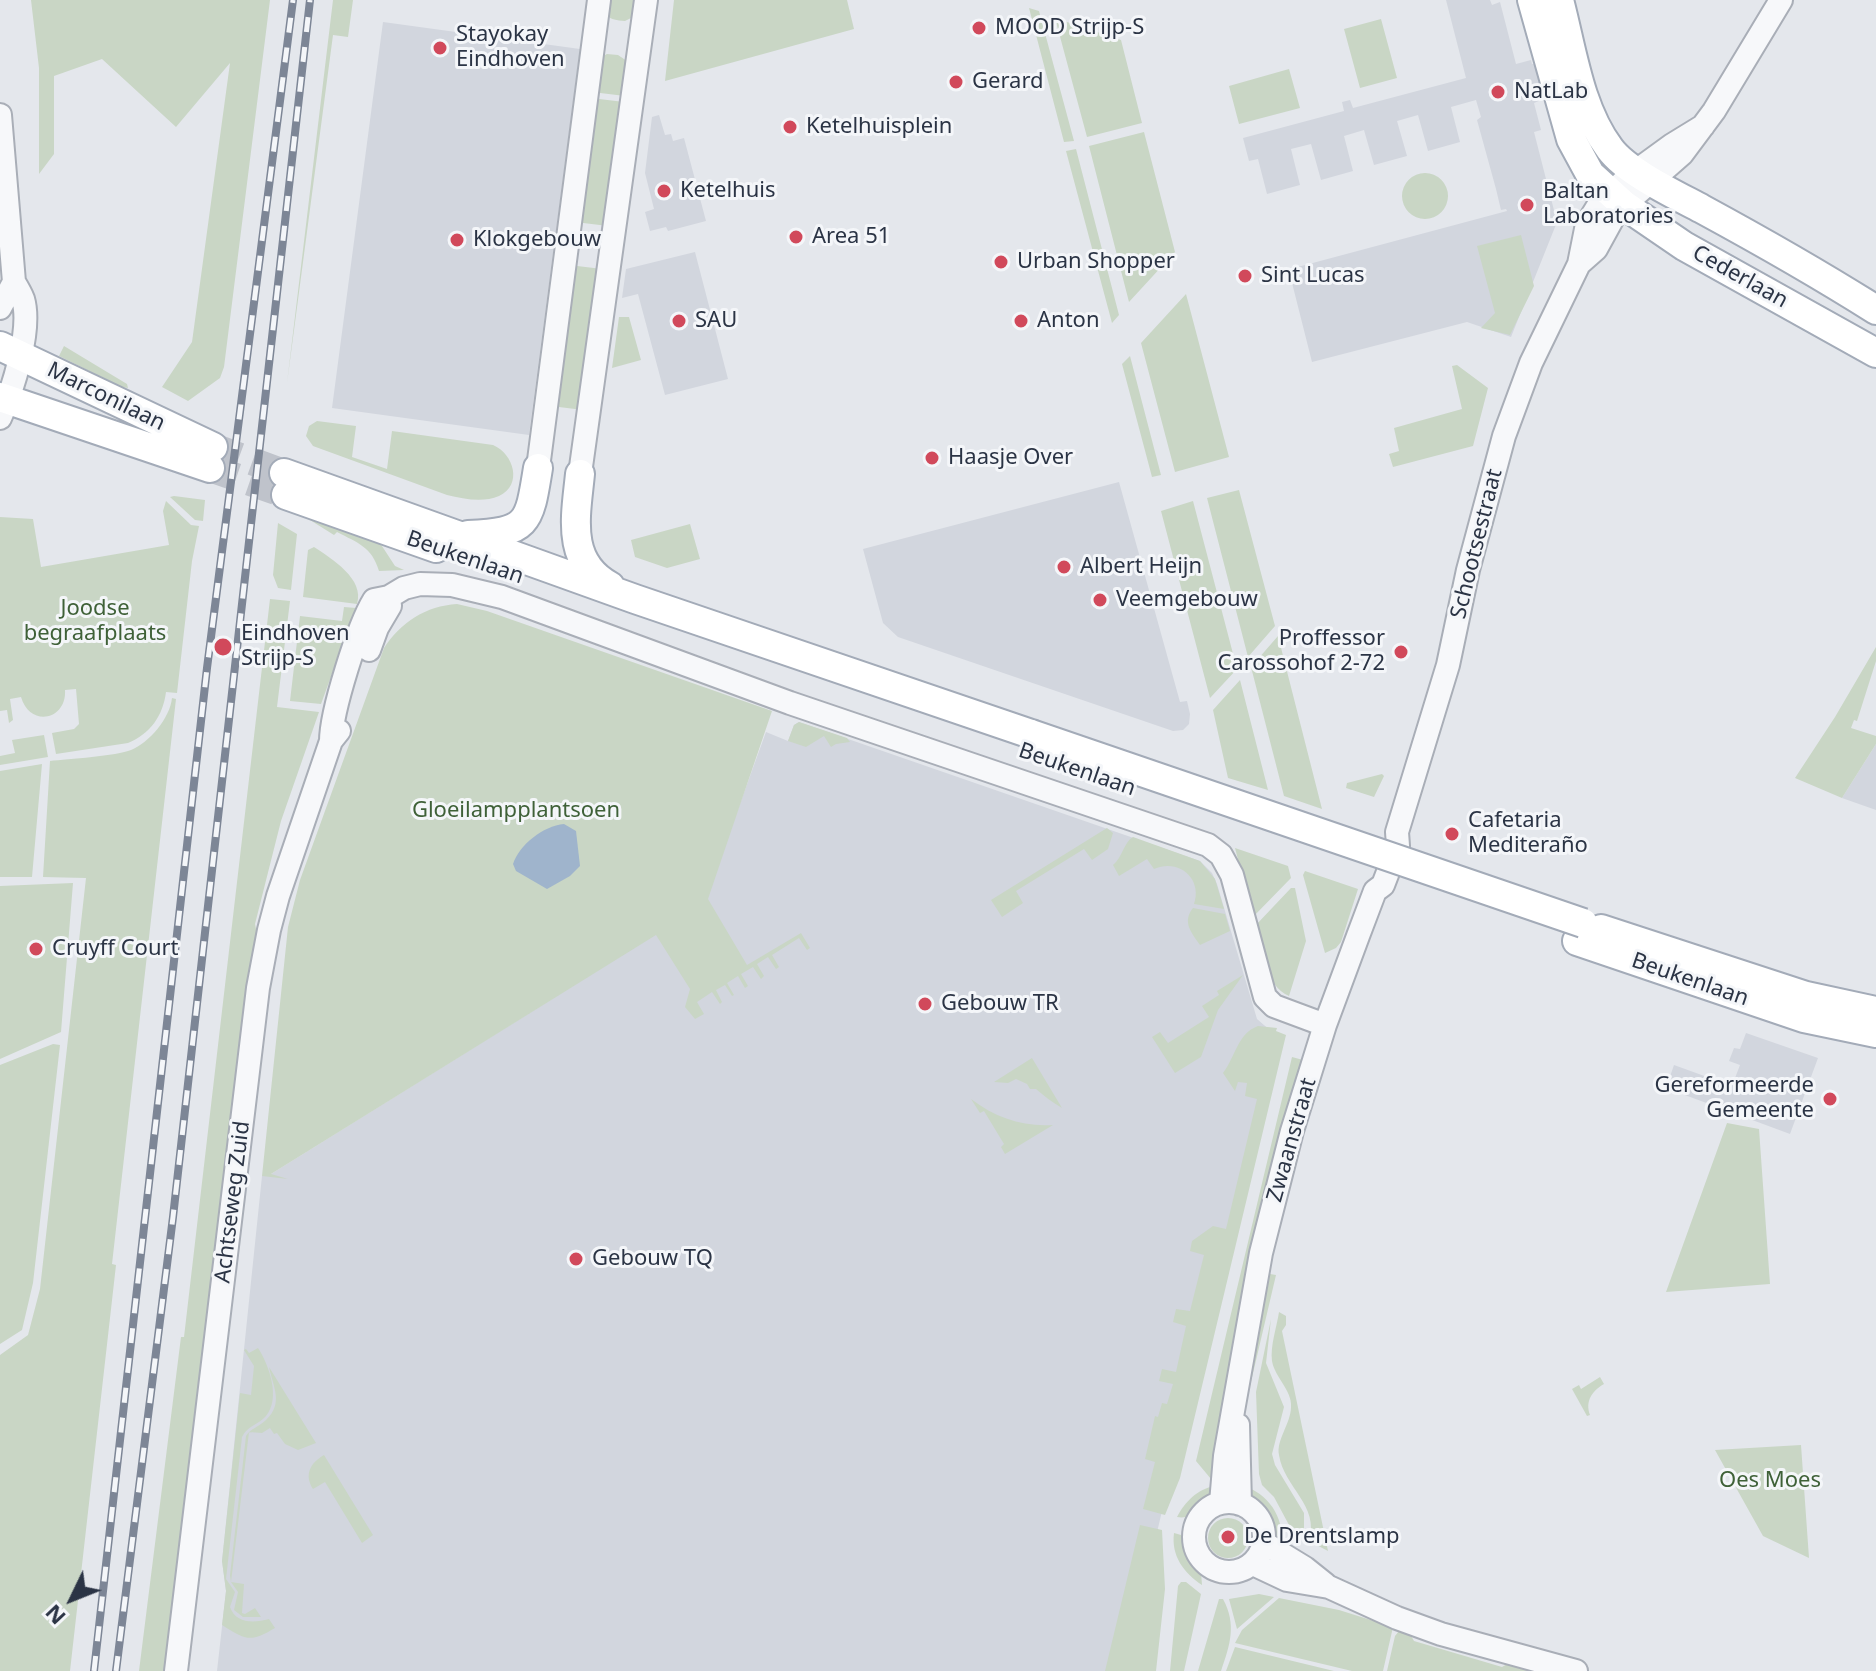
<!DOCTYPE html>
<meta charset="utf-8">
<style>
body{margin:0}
#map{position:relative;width:1876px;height:1671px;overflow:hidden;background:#e4e7ec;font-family:"Noto Sans",sans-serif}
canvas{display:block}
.north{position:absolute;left:32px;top:1559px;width:80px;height:80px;-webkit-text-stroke:6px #f4f6f9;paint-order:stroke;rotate:227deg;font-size:22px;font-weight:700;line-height:32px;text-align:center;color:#2b3445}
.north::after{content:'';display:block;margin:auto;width:28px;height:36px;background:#2b3445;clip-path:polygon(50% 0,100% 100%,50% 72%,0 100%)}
</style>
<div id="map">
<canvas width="1876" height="1671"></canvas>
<div class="north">N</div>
</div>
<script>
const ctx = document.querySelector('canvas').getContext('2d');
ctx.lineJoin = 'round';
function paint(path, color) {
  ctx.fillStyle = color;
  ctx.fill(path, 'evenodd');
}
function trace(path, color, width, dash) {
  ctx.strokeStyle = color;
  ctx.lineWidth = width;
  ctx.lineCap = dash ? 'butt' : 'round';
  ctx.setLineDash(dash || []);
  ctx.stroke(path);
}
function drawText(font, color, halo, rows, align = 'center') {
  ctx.font = font + ' "Noto Sans",sans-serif';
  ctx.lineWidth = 6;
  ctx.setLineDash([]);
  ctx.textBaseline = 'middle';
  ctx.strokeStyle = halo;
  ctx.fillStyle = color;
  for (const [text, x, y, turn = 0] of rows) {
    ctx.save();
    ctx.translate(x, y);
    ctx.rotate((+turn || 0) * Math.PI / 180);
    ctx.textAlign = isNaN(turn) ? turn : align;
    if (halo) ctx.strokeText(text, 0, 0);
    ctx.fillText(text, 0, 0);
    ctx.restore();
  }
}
const built = new Path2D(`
 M1446 0H1490L1492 5 1500 2 1516 64 1531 60 1532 64H1539L1548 97 1534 103 1541 130 1534 132 1557 222 1511 337 1467 322 1312 362 1289 271 1279 272 1507 211 1506 209 1501 210 1496 189 1477 120 1481 117 1476 100 1451 107 1460 142 1428 151 1418 115 1397 121 1407 156 1374 165 1364 130 1344 136 1353 171 1321 180 1311 144 1291 149 1300 185 1267 194 1258 159 1249 161 1243 138 1344 111 1342 102 1350 100 1353 108 1466 78Z
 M383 22 580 49 529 435 332 408Z
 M659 115 665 135 671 134 673 141 684 138 706 221 668 231 666 227 650 231 645 212 654 209 645 173 652 117Z
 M695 252 728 379 665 395 638 294 622 298 626 269Z
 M1119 482 1180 702 1187 701 1190 714 1189 724 1183 730 1173 731 898 637 883 623 863 549Z
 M799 722 1200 861 1212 873 1217 884 1257 1019 1279 1038 1264 1082 1124 1671H217L226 1591 222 1561 262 1176 271 1174 656 934 733 823 766 732 788 741 794 725Z
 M1876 744V810L1842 798Z
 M1746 1033 1818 1058 1790 1134 1666 1088 1674 1065 1732 1086 1740 1065 1729 1061 1734 1048 1740 1049Z`);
const green = new Path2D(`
 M31 0H270L224 367 220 378 188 401 162 387 192 342 230 63 176 127 102 59 54 76V154L39 174V68Z
 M333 0H353L348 37 333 35 287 383Z
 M604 0H637L633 17 625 21C608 20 604 16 604 0Z
 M674 0H847L854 29 665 81Z
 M1029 8 1039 11 1074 141 1064 142Z
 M1055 18 1121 40 1142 123 1087 137Z
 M1381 19 1397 78 1360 88 1344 29Z
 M607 54 618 55 627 61 625 96 592 92 601 57Z
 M1289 69 1300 108 1239 124 1229 86Z
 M591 98 624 102 608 226 575 222Z
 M1144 132 1175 252 1129 302 1089 146Z
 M1076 149 1119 315 1112 323 1066 151Z
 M1402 196a23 23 0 1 1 46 0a23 23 0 1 1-46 0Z
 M1521 235 1534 286 1510 335 1481 328 1495 313 1477 246Z
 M569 265 602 269 583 410 551 406Z
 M1186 294 1229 457 1175 472 1141 343Z
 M619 317H629L641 360 612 368Z
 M64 346 127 384 128 388 122 387 59 356Z
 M1130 356 1161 475 1152 477 1122 364Z
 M1457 365 1488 388 1473 446 1393 467 1389 454 1399 451 1394 428 1462 409 1452 366Z
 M317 421 356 426 352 457 387 469 392 431 493 445C514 454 523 485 499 496 483 503 464 499 447 495L313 446 306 436 309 426Z
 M1239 490 1275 626 1248 657 1207 498Z
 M174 496 205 500 203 521 195 520 170 497Z
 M166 501 191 525 199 526 192 561 177 693 166 692C163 716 150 734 128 743L56 754 52 733 74 729 79 724 76 689 65 690C67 720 30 728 21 697L10 699 13 720 9 723 7 710 0 711V517L33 519 41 567 169 545 163 511Z
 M1193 501 1237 669 1210 698 1161 511Z
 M294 510 380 543 395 566 404 570 379 571C372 547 358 543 337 532L334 535Z
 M278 523 297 534 291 590 278 588 273 575Z
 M690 524 700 559 667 568 635 557 631 540Z
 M314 547C332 559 365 579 357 604L303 597 308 550Z
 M270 599 290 601 277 707 319 712 281 821 255 924 256 929 262 931 169 1671H139L181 1337H184Z
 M457 604 487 611 772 711 708 899 747 965 801 933 810 948 807 950 799 938 772 955 779 967 776 969 768 957 757 964 764 976 761 979 753 967 741 974 748 986 745 988 738 976 727 983 734 995 732 996 725 985 716 990 722 1002 720 1004 712 992 697 1002 704 1014 695 1019 685 1007 690 989 656 935 271 1174 288 1179 262 1176 288 927 300 880 384 648C401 622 426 606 457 604Z
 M344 607 356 608 321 704 290 701 300 616 342 621Z
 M1278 636 1322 809 1284 796 1251 667Z
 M1876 647V661L1857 721 1854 720 1851 728 1876 736V744L1842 798 1795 778 1835 717Z
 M1240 680 1268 790 1228 778 1213 710Z
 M172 698 176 699 112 1264 116 1265 70 1671H0V1355L28 1335 40 1289 86 878 43 877 50 761C68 759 117 756 131 750 149 743 170 718 172 698Z
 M799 722 847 738 850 742 836 744 831 747 824 736 806 747 788 741 794 725Z
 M44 735 48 757 0 765V756L15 753 12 740Z
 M42 764 32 877H0V771Z
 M1382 774 1384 776 1374 797 1346 788 1347 783Z
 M1107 828 1113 833 1108 849 1092 860 1084 849 1016 891 1023 903 1002 917 991 900Z
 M1133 837 1200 861 1215 879 1224 909 1194 904C1203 878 1178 858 1154 869L1147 859 1119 876 1113 865C1122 858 1124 842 1133 837Z
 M1235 848 1288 866 1291 878 1253 917Z
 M1305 871 1358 889 1341 942 1336 948 1325 953 1303 875Z
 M73 883 61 1032 0 1059V886Z
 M1291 888H1295L1306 941 1289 996C1265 986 1262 949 1255 926Z
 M1193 908 1225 914 1230 931 1200 945C1191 932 1182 922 1193 908Z
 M1243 975 1218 1010 1201 1057 1175 1073 1152 1037 1160 1032 1168 1043 1209 1017 1202 1006 1219 995 1217 991Z
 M1258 1026 1277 1028 1276 1031 1286 1035 1180 1478 1165 1515 1143 1509 1155 1462 1145 1459 1155 1416 1158 1417 1162 1403 1167 1404 1173 1384 1159 1381 1162 1369 1176 1372 1186 1326 1173 1322 1176 1309 1190 1311 1204 1255 1190 1251 1192 1241 1213 1226 1226 1229 1257 1099 1245 1096 1247 1083 1238 1082 1235 1091 1223 1073C1236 1056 1237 1034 1258 1026Z
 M53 1044 60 1045 33 1283 22 1330 0 1344V1065Z
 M1292 1057 1303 1060 1280 1141 1216 1478 1211 1479 1196 1461Z
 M1032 1058 1062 1108C1052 1102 1044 1096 1036 1089H1030L1027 1084 1016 1079 1008 1083 994 1082Z
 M971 1099C996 1118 1023 1127 1053 1125L1005 1154 1001 1147 1004 1144 984 1111 980 1113Z
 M1727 1123 1759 1129 1770 1284 1666 1292Z
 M1270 1274 1276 1275 1250 1386 1246 1385 1263 1280Z
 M1279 1312 1286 1316V1325L1282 1331 1328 1551 1309 1541C1320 1505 1284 1488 1279 1455 1276 1440 1291 1423 1291 1407 1292 1390 1275 1378 1272 1361 1270 1346 1277 1326 1279 1312Z
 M1271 1319 1266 1363 1284 1407 1272 1454 1275 1465 1304 1513V1538L1289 1525 1274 1497 1262 1485 1259 1474 1256 1392Z
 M258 1348C269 1365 281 1398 266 1416 258 1425 248 1425 242 1437L226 1579 235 1592 230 1607C236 1624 254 1623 269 1619L275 1628C250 1643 246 1640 222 1625L226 1591 222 1561 240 1393 251 1395 254 1366 244 1350 246 1349 249 1353Z
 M269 1367 316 1443 298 1450 285 1444 277 1433 274 1434 270 1428 262 1433 249 1432 231 1582 244 1584 242 1613 245 1614 255 1608 261 1617H243L234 1610 238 1592 231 1582 230 1575 246 1436C251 1428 259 1427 266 1420 284 1403 273 1387 269 1367Z
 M1600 1377 1604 1384C1592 1391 1585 1401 1590 1415L1587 1416 1572 1389 1579 1385 1581 1389Z
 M1801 1445 1809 1558 1763 1536 1715 1450Z
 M324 1455 373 1535 362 1543 325 1482 313 1489C304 1475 310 1463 324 1455Z
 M1215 1486C1210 1500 1194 1521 1177 1517 1185 1502 1197 1489 1215 1486Z
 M1247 1487C1272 1497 1285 1521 1282 1549 1272 1537 1271 1527 1263 1514 1256 1503 1250 1500 1247 1487Z
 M1208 1538a20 20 0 1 1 40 0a20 20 0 1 1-40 0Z
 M1140 1525 1162 1530 1165 1589 1156 1671H1105Z
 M1174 1533 1181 1535 1186 1539 1190 1555 1201 1572 1202 1585C1184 1573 1171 1556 1174 1533Z
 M1181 1582H1186L1201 1594 1184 1671H1170L1178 1586Z
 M1259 1594 1274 1597 1237 1629 1229 1599Z
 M1279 1598 1339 1610 1393 1627 1383 1671H1352L1235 1643 1242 1630Z
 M1219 1599H1223C1237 1625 1230 1645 1221 1671H1198Z
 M1399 1631 1410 1634 1414 1641 1502 1667 1509 1663 1529 1668V1671H1387L1395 1636Z
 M1235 1647 1334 1671H1226Z`);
const water = new Path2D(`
 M564 824 576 831 580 866 570 876 547 889 516 871 513 864C519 845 543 826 564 824Z`);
const majorTunnel = new Path2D(`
 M213 447 284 473
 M210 468 282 493`);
const minor = new Path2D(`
 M0 115 14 282C17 287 21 294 23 299 32 329 13 390 0 418
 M1579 264 1596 249 1613 218 1624 205 1682 154 1714 111 1781 0
 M0 308 14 282
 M538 468 599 0
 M580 474 646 0
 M369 650 377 628 390 606 389 597
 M331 741C331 712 358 626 374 600L389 597 404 588 420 584 452 585 502 597 790 703 1208 845 1221 855 1232 875 1265 997 1274 1006 1325 1025
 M1238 1425 1240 1504
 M1194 1537a35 35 0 1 1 70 0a35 35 0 1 1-70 0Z
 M1221 1503 1225 1456 1261 1253 1292 1131 1325 1025 1358 936 1375 891 1383 885 1398 846 1397 832 1448 665 1468 570 1504 436 1531 363 1579 264 1587 224 1598 206 1628 177 1672 145 1703 126
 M1264 1543 1305 1568 1325 1584
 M1253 1564 1287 1580 1329 1587 1397 1618 1441 1634 1576 1671
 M176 1671 258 988 269 930 278 896 331 741 339 731`);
const major = new Path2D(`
 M1532 0 1571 139 1590 174 1624 205 1684 246 1876 353
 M1559 0C1572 49 1579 108 1610 149 1627 172 1676 195 1702 209 1761 241 1819 274 1876 310
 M0 346 213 447
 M0 397 210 468
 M284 473 635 599 1031 734
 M580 474C576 515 565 562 610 586
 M286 495 436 548
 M468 535C528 532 529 525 538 468
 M1601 929 1806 996 1876 1011
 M1577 941 1804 1018 1876 1033`);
const rail = new Path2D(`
 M94 1671 207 668 293 0
 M116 1671 173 1217 310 0`);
const majorBridge = new Path2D(`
 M1031 734 1583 923`);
const markers = [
 [979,28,8,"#d1495b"],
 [440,48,8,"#d1495b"],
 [956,82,8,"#d1495b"],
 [1498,92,8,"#d1495b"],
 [790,127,8,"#d1495b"],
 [664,191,8,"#d1495b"],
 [1527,205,8,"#d1495b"],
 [796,237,8,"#d1495b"],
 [457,240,8,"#d1495b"],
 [1001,262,8,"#d1495b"],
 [1245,276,8,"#d1495b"],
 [679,321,8,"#d1495b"],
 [1021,321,8,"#d1495b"],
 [932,458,8,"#d1495b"],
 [1064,567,8,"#d1495b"],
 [1100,600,8,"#d1495b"],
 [223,647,10,"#d1495b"],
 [1401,652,8,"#d1495b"],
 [1452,834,8,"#d1495b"],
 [36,949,8,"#d1495b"],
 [925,1004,8,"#d1495b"],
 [1830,1099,8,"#d1495b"],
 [576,1259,8,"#d1495b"],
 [1228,1537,8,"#d1495b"]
];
const poiNames = [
 ["MOOD Strijp-S",995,28],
 ["Stayokay",456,35],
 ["Eindhoven",456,60],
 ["Gerard",972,82],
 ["NatLab",1514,92],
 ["Ketelhuisplein",806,127],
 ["Ketelhuis",680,191],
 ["Baltan",1543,192],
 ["Laboratories",1543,217],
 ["Area 51",812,237],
 ["Klokgebouw",473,240],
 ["Urban Shopper",1017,262],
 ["Sint Lucas",1261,276],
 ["SAU",695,321],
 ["Anton",1037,321],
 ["Haasje Over",948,458],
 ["Albert Heijn",1080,567],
 ["Veemgebouw",1116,600],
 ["Eindhoven",241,634],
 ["Strijp-S",241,659],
 ["Proffessor",1385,639,"right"],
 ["Carossohof 2-72",1385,664,"right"],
 ["Cafetaria",1468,821],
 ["Mediteraño",1468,846],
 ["Cruyff Court",52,949],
 ["Gebouw TR",941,1004],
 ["Gereformeerde",1814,1086,"right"],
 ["Gemeente",1814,1111,"right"],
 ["Gebouw TQ",592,1259],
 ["De Drentslamp",1244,1537]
];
const streetNames = [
 ["Cederlaan",1740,277,29],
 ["Marconilaan",106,397,26],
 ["Schootsestraat",1477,544,-76],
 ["Beukenlaan",465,558,19],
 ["Beukenlaan",1077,770,19],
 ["Beukenlaan",1690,980,19],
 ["Zwaanstraat",1292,1140,-74],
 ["Achtseweg Zuid",233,1202,-83]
];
const parkNames = [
 ["Joodse",95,609],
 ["begraafplaats",95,634],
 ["Gloeilampplantsoen",516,811],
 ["Oes Moes",1770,1481]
];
paint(built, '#d2d6de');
paint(green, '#c9d6c5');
paint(water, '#9fb4cc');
trace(majorTunnel, '#bfc3cb', 28, [28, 14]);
trace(minor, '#a9aeb7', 26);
trace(major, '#a3abb8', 32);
trace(minor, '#f7f8fa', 22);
trace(major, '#fff', 28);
trace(rail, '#7d8696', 8);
trace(rail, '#f4f6f9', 5, [15]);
trace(majorBridge, '#a3abb8', 32, []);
trace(majorBridge, '#fff', 28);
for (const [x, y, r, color] of markers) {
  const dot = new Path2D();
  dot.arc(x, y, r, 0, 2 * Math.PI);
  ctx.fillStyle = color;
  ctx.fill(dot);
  trace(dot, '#f4f6f9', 3);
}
drawText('22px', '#2b3445', '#f4f6f9', poiNames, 'left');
drawText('22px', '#2b3445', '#f4f6f9', streetNames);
drawText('22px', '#3f6138', '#f4f6f9', parkNames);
</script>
